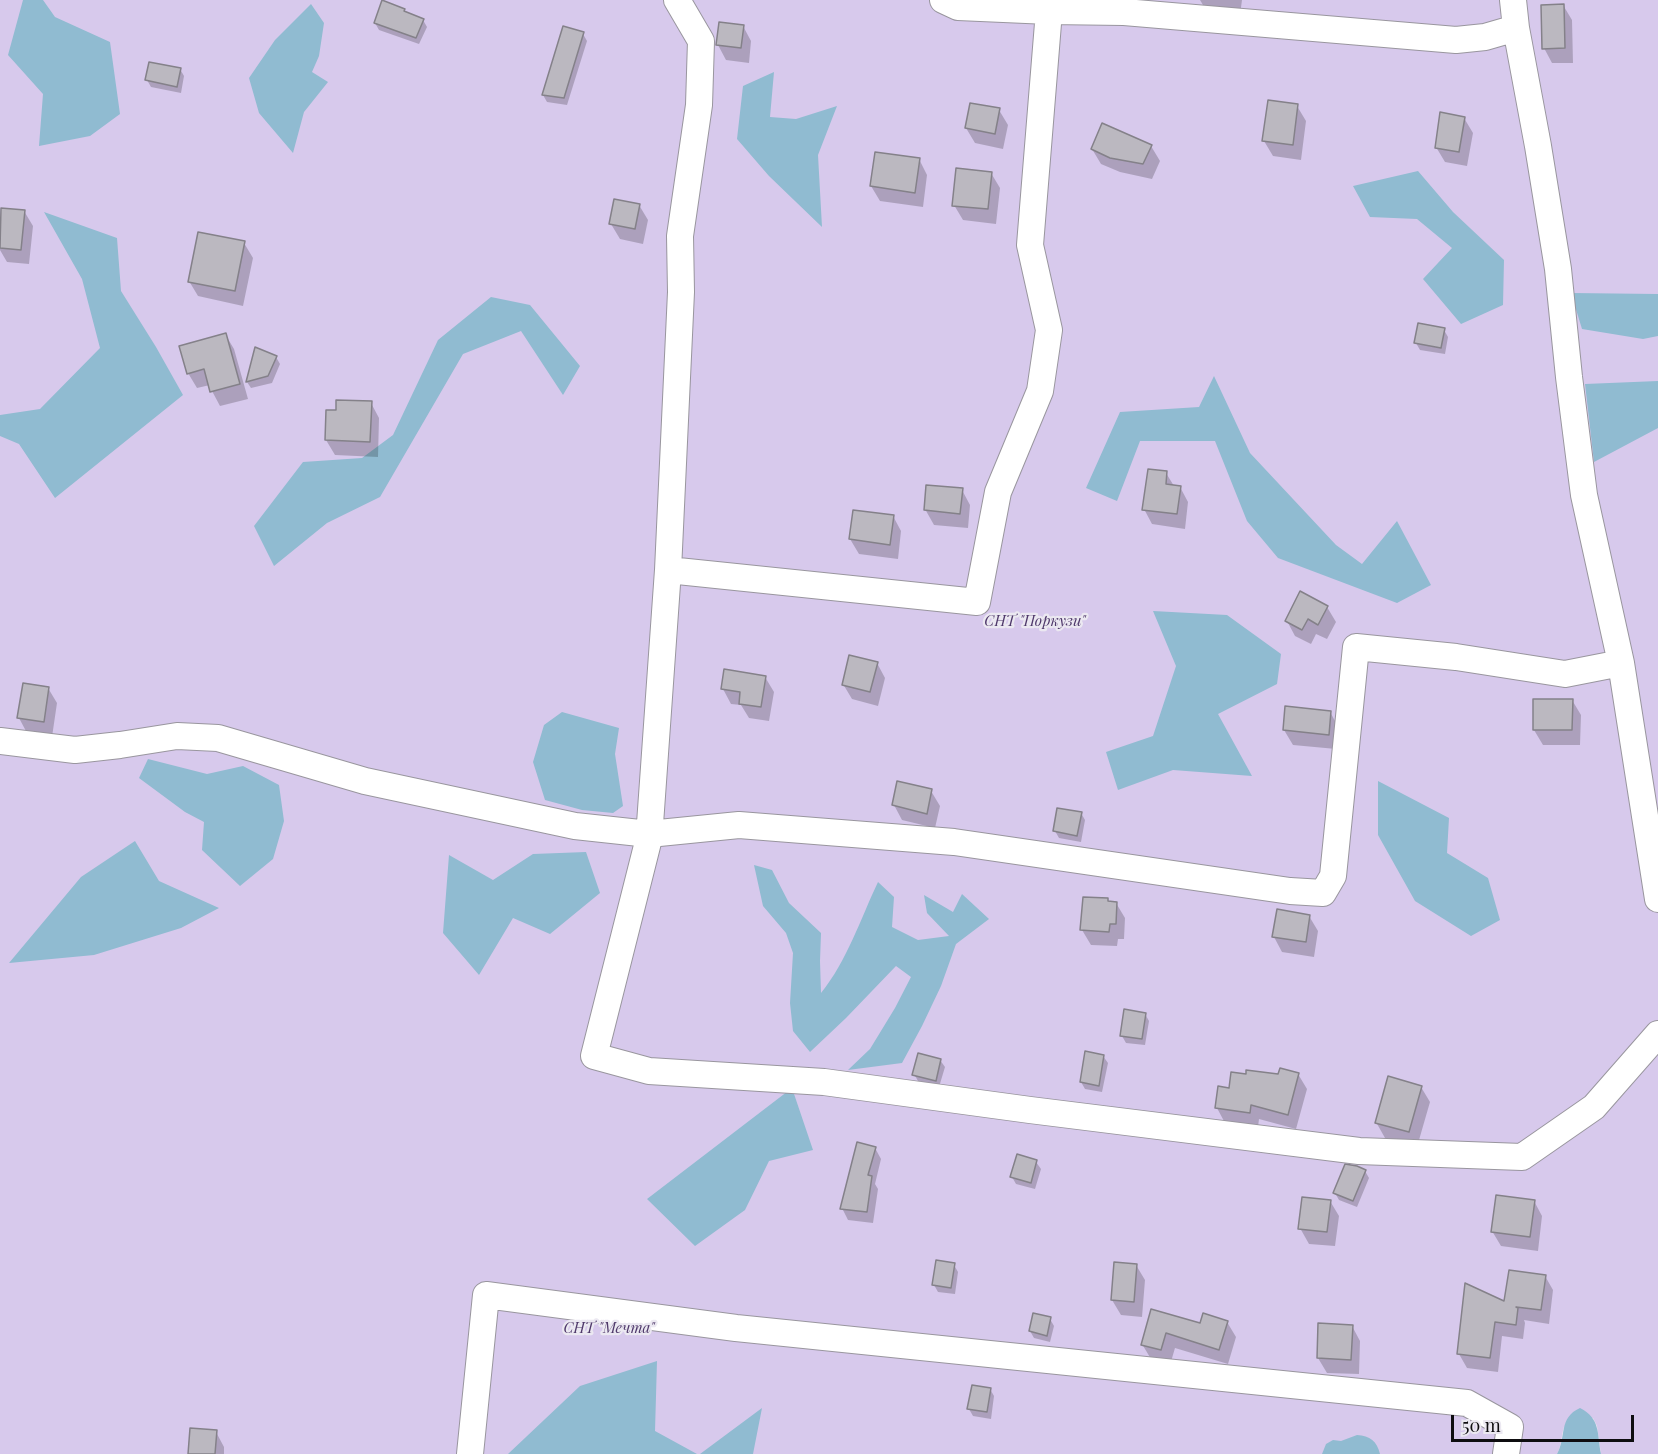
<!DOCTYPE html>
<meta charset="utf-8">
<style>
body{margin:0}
#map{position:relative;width:1658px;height:1454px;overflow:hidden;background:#ebe8f1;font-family:"Playfair Display",serif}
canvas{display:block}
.scale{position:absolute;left:1451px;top:1415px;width:183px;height:27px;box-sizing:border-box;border:3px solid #0e0d10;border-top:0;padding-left:8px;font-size:18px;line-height:21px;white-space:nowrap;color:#0e0d10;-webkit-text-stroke:4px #ebe8f1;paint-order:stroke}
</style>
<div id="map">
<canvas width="1658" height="1454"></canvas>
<div class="scale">50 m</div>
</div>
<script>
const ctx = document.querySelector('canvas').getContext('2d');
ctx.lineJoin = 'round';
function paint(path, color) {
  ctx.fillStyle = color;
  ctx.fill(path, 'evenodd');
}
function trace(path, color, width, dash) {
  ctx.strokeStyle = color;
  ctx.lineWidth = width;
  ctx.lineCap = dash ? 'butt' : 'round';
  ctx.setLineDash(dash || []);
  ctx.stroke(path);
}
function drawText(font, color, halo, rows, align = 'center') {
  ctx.font = font + ' "Playfair Display",serif';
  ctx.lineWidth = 4.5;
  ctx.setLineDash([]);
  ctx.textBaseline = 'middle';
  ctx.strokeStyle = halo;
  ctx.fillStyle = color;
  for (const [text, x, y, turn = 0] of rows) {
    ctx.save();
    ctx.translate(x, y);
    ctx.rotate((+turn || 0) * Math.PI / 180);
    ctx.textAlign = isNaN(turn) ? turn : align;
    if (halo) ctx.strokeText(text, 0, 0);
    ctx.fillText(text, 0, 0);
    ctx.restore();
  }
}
const green = new Path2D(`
 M0 0H1658V1454H1601L1597 1426 1593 1418 1564 1427C1561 1436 1562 1445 1557 1454H0Z`);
const water = new Path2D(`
 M23 0H43L55 17 110 42 120 114 90 136 39 146 43 94 8 55Z
 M311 4 324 23 319 56 312 72 328 82 304 112 293 153 259 113 249 78 275 40Z
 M774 72 770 117 796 119 837 106 818 155 822 227 769 176 737 139 743 86Z
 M1418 171 1453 212 1504 260 1503 305 1461 324 1423 279 1452 248 1417 219 1370 217 1353 186Z
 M44 212 117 238 121 291 156 347 183 395 55 498 19 444 0 436V415L40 409 100 348 82 279Z
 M1571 293 1658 294V336L1643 339 1582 329Z
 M491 297 530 305 580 366 563 395 521 331 463 354 380 497 327 523 274 566 254 526 303 462 362 458 393 435 438 340Z
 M1214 376 1250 453 1336 545 1362 564 1397 521 1431 585 1397 603 1278 558 1247 521 1215 441H1140L1117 501 1086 488 1120 412 1199 407Z
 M1658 381V428L1594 462 1585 384Z
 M1153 611 1227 615 1281 654 1277 684 1218 714 1252 776 1173 770 1118 790 1106 752 1153 736 1176 666Z
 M562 712 619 728 615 754 623 806 613 813 582 810 545 800 533 762 544 725Z
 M148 759 207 774 243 766 279 785 284 821 273 859 240 886 202 850 204 822 185 812 139 778Z
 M1378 781 1449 818 1447 853 1488 878 1500 920 1471 936 1415 901 1378 835Z
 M135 841 159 881 219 908 181 928 94 955 9 963 81 877Z
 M586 852 600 893 550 934 513 918 479 975 443 933 449 855 493 880 533 854Z
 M754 865 772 870 789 903 821 933 820 961 821 993C847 961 860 920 878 882L894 897 892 927 918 940 949 936 927 913 924 895 953 912 962 894 989 919 956 944 941 986 922 1026 902 1063 848 1070 870 1049 895 1008 911 977 896 966 846 1018 810 1052 793 1031 790 1003 793 953 786 933 763 906Z
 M792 1088 813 1150 769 1161 745 1210 695 1246 647 1199Z
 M657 1361 655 1431 697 1454H508L580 1386Z
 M762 1408 753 1454H700Z
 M1580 1408C1601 1419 1597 1434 1601 1454H1557C1567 1436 1558 1418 1580 1408Z
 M1357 1435C1370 1436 1377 1441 1380 1454H1322L1326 1444 1333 1440 1341 1441Z`);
const shadow = new Path2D(`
 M1200 0H1242L1240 15 1206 10Z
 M1563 5 1572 20 1573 63H1552L1544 48Z
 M404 10 405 13 423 20 427 27 419 44 379 30 375 23Z
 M743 26 751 41 749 63 726 60 718 45Z
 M583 34 587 41 567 105 547 102 543 95Z
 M180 69 184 76 181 93 151 87 147 80Z
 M1297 106 1306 121 1301 160 1273 156 1264 141Z
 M999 110 1008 125 1003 149 975 143 966 128Z
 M1464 118 1473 133 1467 166 1445 162 1436 147Z
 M1151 146 1160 161 1152 179 1120 172 1101 164 1092 149Z
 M919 159 927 175 923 207 880 201 871 186Z
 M991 173 1000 188 996 224 963 220 954 205Z
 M639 205 648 220 643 244 620 239 611 224Z
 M2 209 24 211 33 226 29 264 7 262 0 250Z
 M244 243 253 258 243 306 198 296 189 281Z
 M1444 330 1448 337 1445 354 1420 350 1416 343Z
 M225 334 234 349 248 399 220 406 212 391 210 385 197 388 188 373Z
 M256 349 276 357 280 364 272 383 251 388 247 382Z
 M371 403 379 418 378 457 335 455 326 440 337 412Z
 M1166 473 1174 486 1180 487 1188 502 1185 529 1152 524 1144 509Z
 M962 490 970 505 968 528 934 525 925 509Z
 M893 516 901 531 898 559 859 554 850 539Z
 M1327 607 1336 622 1327 639 1316 634 1311 644 1295 636 1287 621Z
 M877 663 885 678 878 706 852 699 843 684Z
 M765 677 774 692 769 721 749 718 741 705 731 704 723 689Z
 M48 688 57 703 52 737 27 733 19 718Z
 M1572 700 1581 715 1580 745H1543L1534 730Z
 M1330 712 1339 728 1336 749 1293 745 1284 730Z
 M931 791 940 806 935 828 902 820 894 805Z
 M1081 813 1085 820 1081 842 1059 838 1055 831Z
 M1109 902 1116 903 1125 918 1124 939H1118L1117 946 1091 945 1082 930Z
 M1309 916 1318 931 1314 957 1282 952 1274 937Z
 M1145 1014 1149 1021 1145 1045 1126 1043 1122 1036Z
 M1103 1056 1108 1063 1102 1092 1085 1089 1081 1082Z
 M940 1060 945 1067 939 1087 918 1081 914 1074Z
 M1298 1074 1307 1089 1296 1129 1259 1119 1258 1127 1225 1123 1217 1108 1230 1089 1279 1076Z
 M1421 1087 1430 1102 1417 1147 1385 1138 1376 1122Z
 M875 1148 881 1159 875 1184 878 1189 873 1223 848 1220 842 1208Z
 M1036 1162 1041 1169 1035 1189 1016 1184 1012 1177Z
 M1365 1171 1369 1178 1357 1207 1339 1200 1335 1193Z
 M1330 1201 1339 1216 1335 1246 1309 1244 1300 1228Z
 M1534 1201 1542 1216 1538 1251 1501 1246 1492 1231Z
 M954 1265 958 1272 955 1294 938 1292 934 1285Z
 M1136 1265 1145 1280 1142 1317 1121 1315 1112 1300Z
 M1545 1276 1553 1290 1549 1324 1524 1320 1525 1323 1523 1339 1502 1336 1498 1372 1467 1368 1459 1354 1506 1304Z
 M1152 1311 1201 1325 1227 1322 1236 1337 1228 1364 1175 1348 1170 1365 1151 1359 1142 1344Z
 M1050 1319 1054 1326 1050 1342 1034 1338 1030 1331Z
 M1352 1326 1360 1341 1359 1374 1327 1373 1318 1358Z
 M990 1389 994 1396 991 1419 973 1416 969 1409Z
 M216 1432 224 1447V1454H189Z`);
const building = new Path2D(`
 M382 0 405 9 404 11 424 19 416 38 374 23Z
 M1564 4 1565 48 1542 49 1541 5Z
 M719 22 744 25 741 48 716 45Z
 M563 26 584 32 564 98 542 95Z
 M149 62 181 68 177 87 145 80Z
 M1268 100 1298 104 1293 145 1262 141Z
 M970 103 1000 108 995 134 965 128Z
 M1440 112 1465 117 1459 152 1435 148Z
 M1102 123 1152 145 1143 164 1110 158 1091 149Z
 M875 152 920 158 915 193 870 186Z
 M956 168 992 172 988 209 952 206Z
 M614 199 640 204 635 229 609 224Z
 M1 208 25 210 21 250 0 248Z
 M198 232 245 241 235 291 188 282Z
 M1418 323 1445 328 1441 348 1414 343Z
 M226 333 240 384 210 392 204 369 187 374 179 346Z
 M255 347 277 356 268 376 246 382Z
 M336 400 372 401 370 442 325 440 326 410H336Z
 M1148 469 1167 471 1166 484 1181 486 1177 514 1142 510Z
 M926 485 963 488 960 514 924 510Z
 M853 510 894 515 890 545 849 539Z
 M1300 591 1328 606 1318 625 1308 619 1302 630 1285 621Z
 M849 655 878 662 870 692 842 685Z
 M724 669 766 676 761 707 739 704 740 692 721 689Z
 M23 683 49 687 44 722 17 718Z
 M1533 699H1573L1572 730H1533Z
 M1285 706 1331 711 1329 735 1283 730Z
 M897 781 932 789 927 814 892 805Z
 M1057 808 1082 812 1077 836 1053 831Z
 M1083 897 1108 898V901L1117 902 1116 924H1110L1109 932 1080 930Z
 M1277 909 1310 915 1306 942 1272 937Z
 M1124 1009 1146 1013 1142 1039 1120 1036Z
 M1085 1051 1104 1055 1099 1086 1080 1082Z
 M918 1053 941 1059 936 1081 912 1075Z
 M1280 1068 1299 1073 1288 1115 1251 1105 1250 1113 1215 1108 1218 1086 1229 1088 1231 1072 1246 1074V1070L1278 1074Z
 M1388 1076 1422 1086 1409 1132 1375 1123Z
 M857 1142 876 1147 868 1175 872 1176 867 1212 840 1209Z
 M1017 1154 1037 1160 1031 1183 1010 1177Z
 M1345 1164 1357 1166 1366 1170 1353 1201 1333 1193Z
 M1496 1195 1535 1200 1530 1237 1491 1232Z
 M1302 1197 1331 1200 1327 1232 1298 1229Z
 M936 1260 955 1263 951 1288 932 1285Z
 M1114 1262 1137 1264 1134 1302 1111 1300Z
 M1509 1270 1546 1275 1541 1310 1516 1307 1518 1308 1516 1325 1495 1322 1490 1358 1457 1354 1465 1283 1504 1301Z
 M1151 1309 1200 1323 1203 1313 1228 1321 1219 1350 1166 1333 1161 1350 1141 1345Z
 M1033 1313 1051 1317 1047 1336 1029 1331Z
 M1318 1323 1353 1325 1351 1360 1317 1358Z
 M972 1385 991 1388 987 1412 967 1409Z
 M190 1428 217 1430 215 1454H188Z`);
const minor = new Path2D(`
 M677 0 701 41 699 105 680 236 681 292 668 570 649 838 594 1056 649 1071 824 1082 1030 1110 1359 1151 1522 1157 1594 1107 1658 1034
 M943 0 958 7 1049 11 1124 12 1456 40 1485 37 1516 28
 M1513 0 1516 28 1538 146 1558 269 1569 377 1584 495 1621 663 1658 899
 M668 570 977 602 998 492 1040 391 1049 330 1030 245 1049 11
 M0 741 75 750 120 745 177 736 218 738 365 781 575 826 649 834 739 825 954 842 1290 891 1323 893 1333 876 1356 647 1456 657 1565 674 1621 663
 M470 1454 486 1295 736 1328 1467 1403 1510 1427 1506 1454`);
const parkNames = [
 ["СНТ \"Поркузи\"",1035,621],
 ["СНТ \"Мечта\"",609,1328]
];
paint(green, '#d7c9ec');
paint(water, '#90bbd1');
paint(shadow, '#0003');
paint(building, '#bbb8c0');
trace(building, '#848189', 1.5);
trace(minor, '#99969e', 28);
trace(minor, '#fff', 26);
drawText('italic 15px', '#4f396b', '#ebe8f1', parkNames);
</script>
